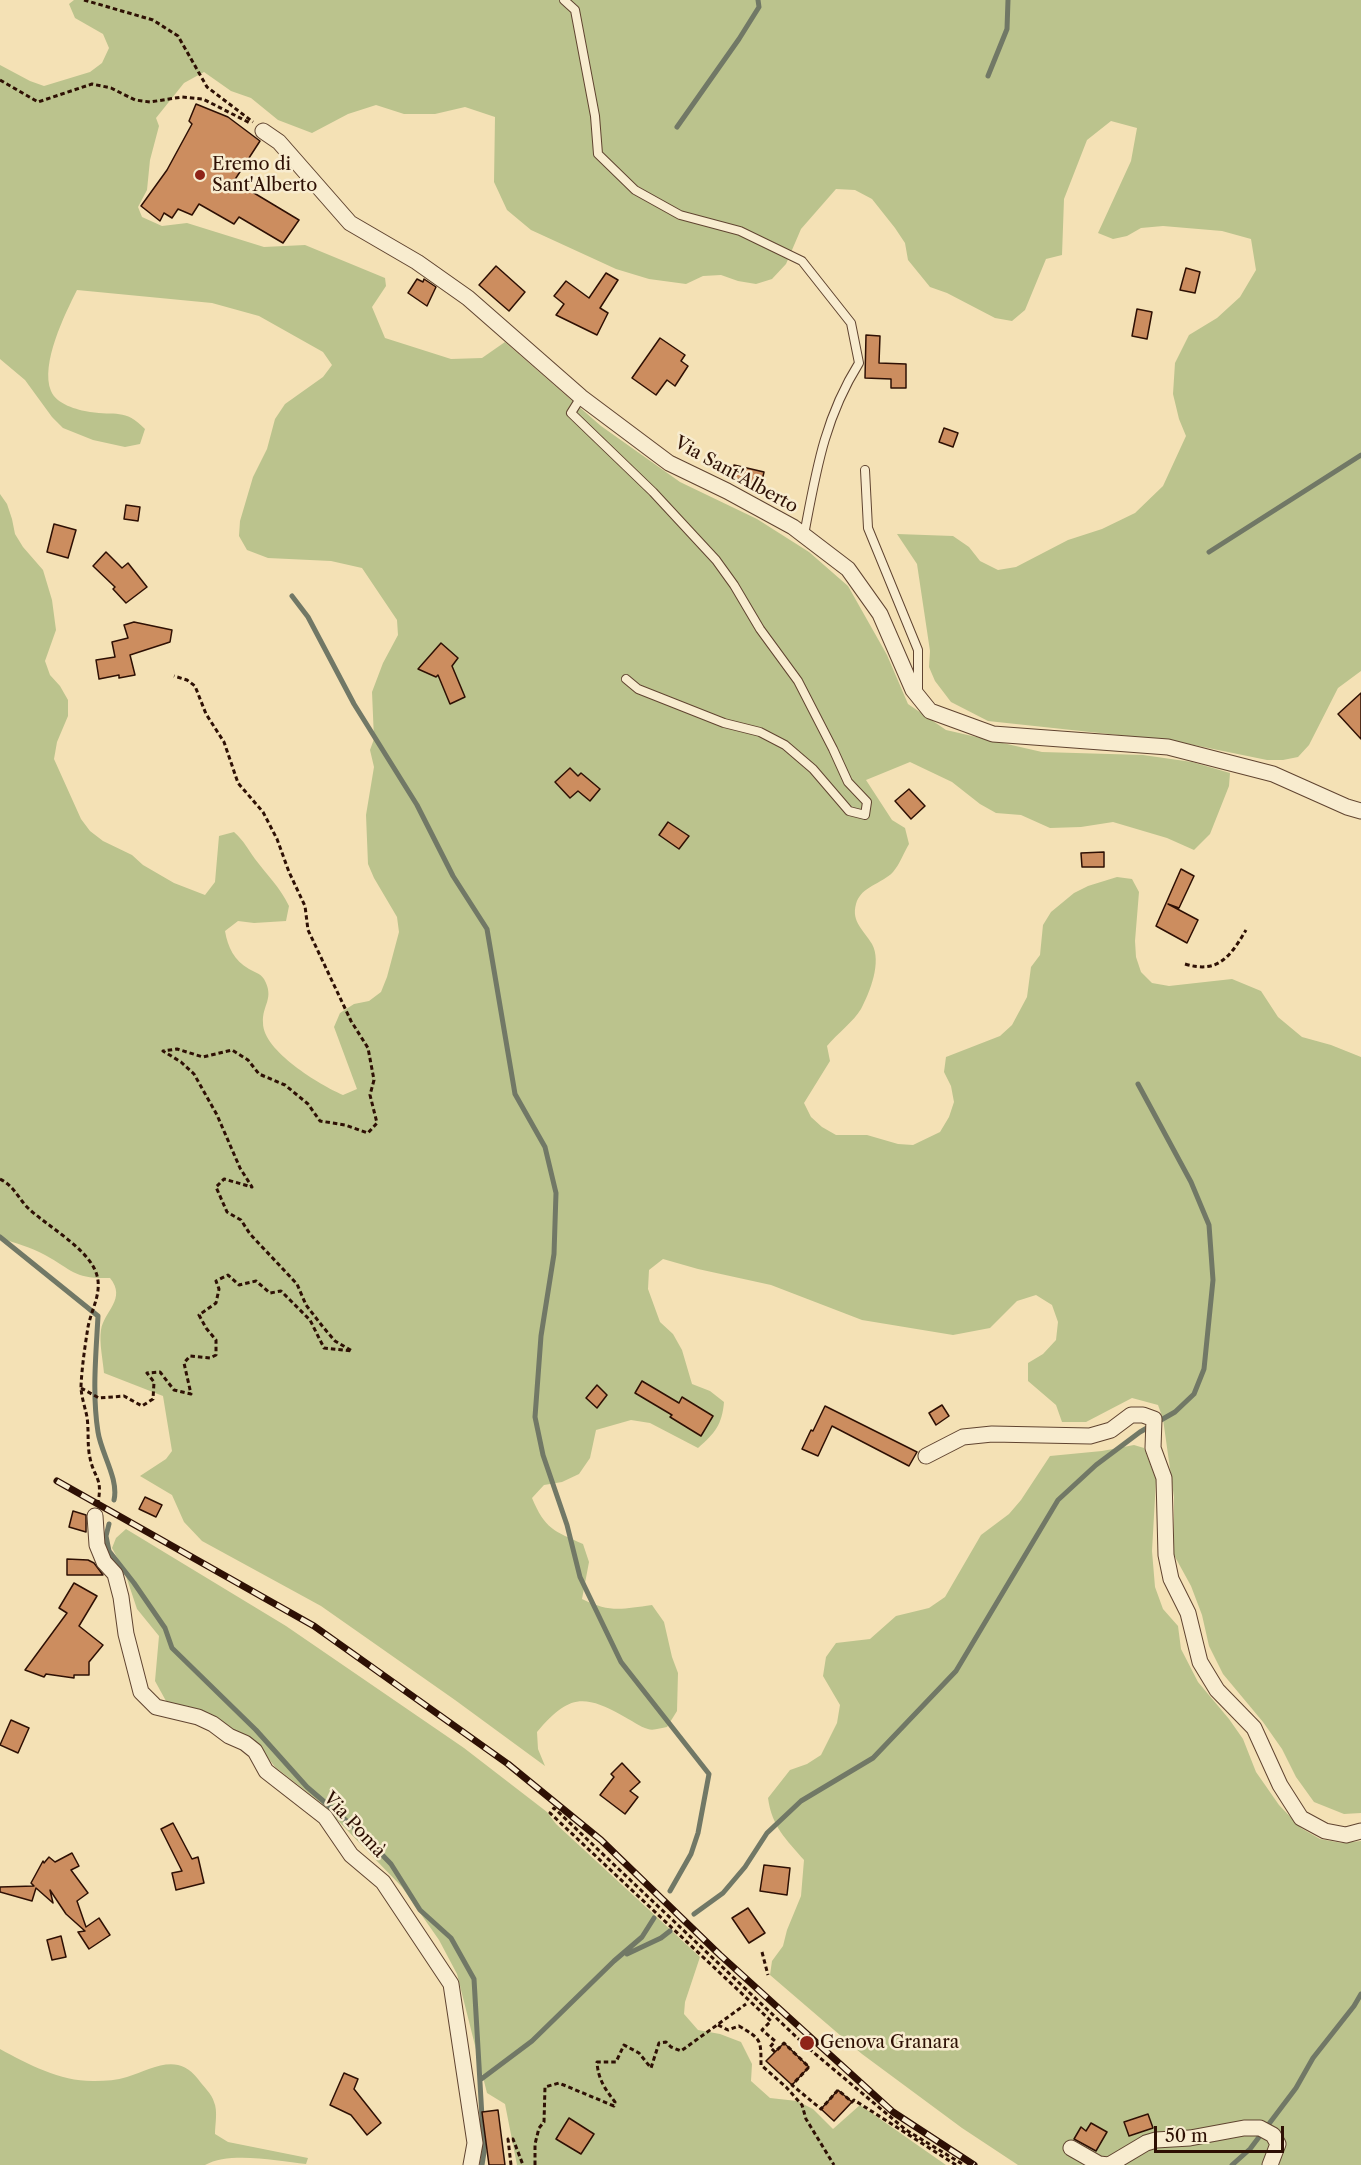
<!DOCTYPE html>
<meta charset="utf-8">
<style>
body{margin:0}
#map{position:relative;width:1361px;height:2165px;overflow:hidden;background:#f4e1b5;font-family:"Libre Caslon Text",serif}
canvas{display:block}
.scale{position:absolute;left:1154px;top:2126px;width:130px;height:27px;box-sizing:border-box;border:3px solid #2e1004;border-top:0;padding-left:8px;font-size:18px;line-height:21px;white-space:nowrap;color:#2e1004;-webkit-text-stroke:4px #f8eccf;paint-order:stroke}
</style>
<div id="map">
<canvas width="1361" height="2165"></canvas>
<div class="scale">50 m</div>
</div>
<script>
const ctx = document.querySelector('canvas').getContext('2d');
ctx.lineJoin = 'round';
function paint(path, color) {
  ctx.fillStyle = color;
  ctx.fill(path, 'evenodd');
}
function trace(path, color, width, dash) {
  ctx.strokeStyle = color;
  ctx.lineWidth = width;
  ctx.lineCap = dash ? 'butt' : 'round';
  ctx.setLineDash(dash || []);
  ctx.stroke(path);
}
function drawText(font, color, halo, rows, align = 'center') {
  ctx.font = font + ' "Libre Caslon Text",serif';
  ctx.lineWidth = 5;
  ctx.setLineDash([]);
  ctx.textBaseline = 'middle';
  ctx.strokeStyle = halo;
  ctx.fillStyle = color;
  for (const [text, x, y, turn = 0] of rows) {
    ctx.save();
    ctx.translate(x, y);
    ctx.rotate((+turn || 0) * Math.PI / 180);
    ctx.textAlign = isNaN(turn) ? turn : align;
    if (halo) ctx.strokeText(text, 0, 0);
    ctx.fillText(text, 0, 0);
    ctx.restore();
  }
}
const green = new Path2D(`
 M74 0H1361V671L1338 688 1309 745 1298 757 1283 760H1267L1174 741 988 721 951 702 935 681 929 667 930 651 917 564 897 534 953 536 969 547 980 561 998 570 1016 567 1068 540 1102 529 1135 513 1163 486 1186 436 1179 419 1173 394 1175 363 1189 335 1217 318 1240 297 1256 270 1251 239 1222 231 1163 226 1141 228 1127 236 1113 239 1098 233 1131 161 1137 128 1111 121 1087 140 1064 199 1062 255 1046 259 1025 310 1012 321 995 318 947 293 930 287 908 260 905 243 895 228 872 199 855 190 836 189 801 229 786 264 772 279 756 284 738 281 721 275 703 276 686 284 649 279 616 269 531 230 507 210 494 182 495 117 465 107 435 114H404L376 105 348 114 312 133 278 120 251 98 231 91 204 72 184 83 156 118 159 126 150 160 147 190 138 207 142 217 162 226 187 223 264 247 305 245 385 278 386 286 372 307 385 338 451 359 482 358 505 342 601 426 680 482 757 519 809 552 848 586 887 655 908 704 946 730 1042 752 1143 755 1192 762 1230 773 1229 786 1210 834 1194 850 1167 838 1113 822 1081 827 1050 828 1021 815 996 813 980 804 952 782 910 762 866 780 892 820 905 828 909 844C904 852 900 864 893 872 882 884 861 886 856 904 851 922 864 930 872 944 882 962 870 992 861 1009 854 1021 837 1034 827 1046L830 1061 804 1103 811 1117 822 1127 836 1135H867L898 1144 913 1145 940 1132 949 1117 954 1102 951 1086 944 1072 946 1057 1000 1036 1012 1025 1027 997 1031 967 1040 955 1043 925 1051 912 1074 893 1088 886 1117 877 1132 879 1139 892 1135 941 1136 957 1141 972 1152 983 1169 986 1232 979 1261 991 1278 1017 1302 1037 1331 1045 1361 1057V1813L1344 1814 1314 1802 1296 1777 1282 1749 1263 1722 1223 1674 1209 1646 1202 1615 1191 1586 1174 1555V1497L1163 1419 1158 1405 1132 1398 1086 1422H1062L1056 1405 1028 1381V1363L1043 1354 1056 1340 1058 1322 1052 1305 1036 1295 1017 1301 990 1328 953 1335 862 1320 771 1285 698 1269 663 1259 649 1270 648 1289 660 1322 673 1334 682 1350 692 1384 710 1391 724 1402C722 1425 715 1433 698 1448L650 1423 631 1420 596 1430 590 1458 579 1474 562 1482 544 1485 532 1498C545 1529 554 1531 583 1544L589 1562 582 1599C610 1613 622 1609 652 1605L664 1622 672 1657 678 1673 677 1711 667 1727C661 1728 653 1731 648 1729 640 1727 631 1720 623 1716 582 1693 568 1696 537 1732L538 1749 545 1766 455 1700 321 1606 202 1541 184 1522 172 1495 140 1476 166 1459 172 1451 163 1396 104 1373C103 1360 99 1343 101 1330 104 1311 127 1299 110 1278 74 1279 74 1271 45 1255 31 1247 15 1243 0 1238V494L7 504 12 519 15 534 23 547 43 570 52 600 56 630 45 661 50 675 60 686 68 700V716L57 742 54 759 81 819 90 831 103 841 132 855 143 865 174 883 205 895 215 882 219 836 234 832C245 842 247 848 255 859 267 875 280 887 289 906L286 921 254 923 238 921 225 931C228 948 234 960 249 969 254 972 260 973 264 979 275 999 262 1004 263 1023 263 1051 320 1085 343 1095L357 1089 334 1027 340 1013 354 1004 369 1001 381 992 387 977 399 932 397 917 374 878 368 864 366 815 374 767 370 750 374 739 372 692 383 663 398 635 397 620 362 568 331 561 268 558 247 550 239 536 240 521 253 477 267 449 275 419 285 404 323 377 332 365 323 352 259 316 212 303 77 290C65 314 40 364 51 391 56 404 77 410 90 412 115 416 125 408 145 429L140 444 125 447 93 440 63 428 52 417 25 380 0 359V65L30 81 44 86 90 72 102 63 109 48 103 34 75 18 69 4Z
 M1134 1445 1144 1448 1156 1480 1152 1551 1155 1587 1163 1609 1178 1626 1181 1649 1198 1682 1229 1719 1243 1739 1256 1772 1279 1805 1301 1828 1320 1839 1342 1843 1361 1841V2165H1018L962 2128 862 2054 770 1975 772 1961 783 1946 787 1930 801 1896 804 1860C786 1839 772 1827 768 1798L790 1770 807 1764 821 1755 837 1723 840 1705 823 1676 826 1657 836 1643 870 1639 896 1616 929 1608 945 1597 981 1535 1009 1514 1021 1500 1050 1456 1102 1451Z
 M126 1529 286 1626 464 1748 547 1812 556 1824 700 1957 685 2002 684 2014 698 2030 720 2034 741 2042 752 2064 751 2081 770 2098 797 2101 813 2109 833 2129 860 2105 946 2165H517L505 2104 487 2093 457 1974 439 1940 402 1887 321 1803 275 1767 259 1746 211 1715 166 1701 155 1681 159 1636 137 1609 124 1570 112 1548 116 1538Z
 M0 2049C29 2065 62 2082 95 2081 106 2081 117 2080 127 2077 153 2069 177 2052 198 2079 203 2086 212 2094 214 2102 218 2111 215 2125 215 2134L228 2142 308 2158 306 2164C278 2161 230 2151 205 2165H0Z`);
const stream = new Path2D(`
 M988 76 1007 29 1008 0
 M677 127 739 39 759 7 758 0
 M1209 552 1361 455
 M292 596 308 617 354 704 417 805 453 876 487 929 515 1094 545 1147 556 1193 554 1254 541 1336 535 1417 543 1455 567 1525 580 1577 621 1662 709 1774 698 1833 691 1854 670 1891
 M0 1237 98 1316C96 1354 92 1394 98 1432 101 1453 119 1479 114 1500
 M109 1524 106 1536 109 1551 134 1583 165 1628 172 1648 256 1730 307 1787 364 1836 391 1864 420 1910 451 1938 474 1979 484 2152 482 2165
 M694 1914 723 1893 745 1867 767 1833 801 1801 873 1758 956 1671 1058 1500 1096 1465 1140 1432 1175 1412 1194 1394 1204 1369 1213 1280 1209 1225 1191 1182 1138 1084
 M627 1954 661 1938 670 1931
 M480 2080 532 2041 614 1961 642 1937 654 1918
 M1232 2165 1250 2149 1296 2088 1313 2058 1354 2006 1361 1994`);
const building = new Path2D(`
 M196 104 228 117 260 141 234 181 299 220 283 243 239 217 234 224 199 204 192 215 178 209 172 218 164 213 160 221 141 206 167 170 192 124 189 121Z
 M496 266 525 292 509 311 479 285Z
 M1186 268 1200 272 1195 293 1180 290Z
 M606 273 618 280 600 308 608 313 597 335 556 315 564 304 554 296 566 281 589 298Z
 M417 279 423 282 424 279 436 287 427 306 408 293Z
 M1137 309 1152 312 1147 339 1132 336Z
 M866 335 880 336 879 363 906 364V388H891V379L865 378Z
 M660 338 685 355 681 361 688 366 675 386 667 380 656 395 632 378Z
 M944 428 958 433 953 447 939 442Z
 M734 465 764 472 761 485 732 478Z
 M126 505 140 507 138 521 124 519Z
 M54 524 76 530 68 558 47 552Z
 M106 552 122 568 128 563 147 587 126 603 113 589 115 587 93 566Z
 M134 622 172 630 170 642 130 655 135 675 119 678V675L99 679 96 660 115 657 112 642 128 638 124 625Z
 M441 643 458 658 452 666 465 697 450 704 438 675 436 677 418 669Z
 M1361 693V739L1338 714Z
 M570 768 578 776 581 773 600 789 590 801 578 791 570 798 555 782Z
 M909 789 925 806 911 819 895 801Z
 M668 822 689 836 679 849 659 835Z
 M1104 852V867H1082L1081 853Z
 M1181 869 1194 876 1179 908 1168 904 1198 920 1187 943 1156 926Z
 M642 1381 679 1403 682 1397 713 1416 701 1436 670 1417 672 1415 635 1393Z
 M597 1385 607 1395 597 1408 586 1398Z
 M942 1405 949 1416 936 1425 929 1413Z
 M825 1406 917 1452 909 1466 832 1426 818 1456 802 1449 811 1430 813 1431Z
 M145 1497 162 1505 156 1517 139 1509Z
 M73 1511 86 1515V1532L69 1527Z
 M67 1559 88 1560 94 1563 103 1575H67Z
 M74 1583 97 1596 79 1626 103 1645 89 1662V1675H74V1678L46 1674 44 1677 25 1670 67 1613 59 1608Z
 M11 1720 29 1728 18 1753 0 1745Z
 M622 1763 640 1782 630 1791 638 1797 625 1814 600 1795 614 1777 611 1774Z
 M173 1823 192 1859 198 1857 204 1883 176 1890 172 1873 182 1871 161 1829Z
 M72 1853 79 1866 71 1870 88 1893 77 1901 86 1927 99 1918 110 1935 89 1949 78 1932 85 1931 66 1914 50 1890 53 1903 36 1888 32 1901 0 1892V1887L34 1886 31 1883 43 1861 44 1863 49 1857 55 1862Z
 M764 1865 790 1868 787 1895 760 1891Z
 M748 1908 765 1933 749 1943 732 1918Z
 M61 1936 66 1957 52 1960 47 1940Z
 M784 2043 809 2067 792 2085 766 2061Z
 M344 2073 358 2079 354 2089 381 2123 367 2135 351 2115 330 2105Z
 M838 2090 852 2102 834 2121 821 2109Z
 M498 2110 505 2165H489L482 2112Z
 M1148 2114 1153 2128 1129 2136 1124 2122Z
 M569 2118 594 2134 581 2154 556 2139Z
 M1091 2123 1107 2132 1096 2151 1074 2139 1081 2127 1086 2131Z`);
const path = new Path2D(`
 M84 0 153 20 178 36 207 87 253 122
 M0 80 38 102 92 84 111 88 135 100 150 102 182 97 203 99 250 123
 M1185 964C1218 974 1230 957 1246 930
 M0 1179C14 1186 18 1198 28 1208 47 1226 84 1246 95 1270 104 1290 92 1307 88 1327 85 1346 82 1366 81 1386 81 1396 85 1407 87 1417 89 1431 87 1445 90 1458 94 1478 103 1478 98 1502
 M81 1388 99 1398 124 1396 142 1406 153 1399 154 1382 147 1373 160 1372 174 1390 191 1394 184 1363 190 1356 210 1358 216 1355V1340L206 1328 199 1315 216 1303 219 1289 216 1281 228 1275 239 1285 256 1281 270 1293 281 1291 310 1320 324 1348 352 1351 335 1341 323 1327 306 1305 297 1284 250 1234 241 1220 227 1212 216 1187 224 1179 252 1187 240 1168 217 1115 194 1074 181 1062 163 1051 177 1049 203 1057 232 1050 248 1060 259 1074 285 1085 308 1104 320 1121 345 1125 368 1133 377 1123 370 1095 374 1080 368 1048 351 1021 308 930 305 906 289 872 277 839 263 812 238 783 224 742 206 714 195 686 187 680 174 676
 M762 1952 768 1975
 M718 2025 728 2030 739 2026C761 2039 761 2039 761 2065L786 2087 802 2105 806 2119 834 2165
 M511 2165 508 2139H513L523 2165
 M535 2165V2144L539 2128 544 2122 545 2087 559 2083 614 2106 615 2102C605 2089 598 2079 597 2062H616L624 2045 639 2053 651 2068 659 2043 666 2042 671 2047 681 2051 746 2004
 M956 2165 854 2100 852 2102 838 2090 821 2109 792 2085 809 2067 784 2043 775 2052 770 2047 775 2041 762 2030 771 2021 550 1813 554 1808 807 2047 906 2130 964 2165`);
const lane = new Path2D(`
 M564 0 575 10 595 116 598 154 635 190 680 215 740 231 802 261 851 323 859 363C824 419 816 472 804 535
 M581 397 571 413 653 492 716 560 734 585 760 629 798 681 833 749 848 782 867 802 865 815 849 811 813 769 785 745 760 732 724 723 638 689 626 679
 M865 470 868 528 918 650V691`);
const street = new Path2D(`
 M263 131 279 142 350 223 417 262 468 298 581 397 669 463 727 491 793 527 848 569 880 614 913 690 930 711 993 734 1168 747 1273 774 1347 807 1361 811
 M926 1456 963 1437 992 1434 1090 1436 1111 1430 1131 1415H1143L1154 1419 1153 1448 1164 1478 1166 1555 1171 1579 1188 1613 1200 1662 1217 1690 1254 1728 1280 1785 1301 1818 1325 1831 1346 1835 1361 1831
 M95 1516 97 1545 104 1562 115 1574 121 1597 126 1634 141 1692 156 1707 198 1717 213 1724 229 1736 245 1743 255 1751 266 1771 325 1817 351 1855 383 1882 451 1984 475 2143 471 2165
 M1071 2148 1099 2164 1109 2165 1146 2143 1156 2140 1190 2138 1244 2128H1260L1273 2135 1278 2144 1270 2165`);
const rail = new Path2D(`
 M57 1481 314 1626 508 1764 601 1840 720 1955 893 2112 974 2165`);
const markers = [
 [200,175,6,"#8f2418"],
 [807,2043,8,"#8f2418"]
];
const poiNames = [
 ["Eremo di",212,165],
 ["Sant'Alberto",212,186],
 ["Genova Granara",820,2043]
];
const streetNames = [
 ["Via Sant'Alberto",736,475,29],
 ["Via Pomà",354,1825,47]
];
paint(green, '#bbc38d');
trace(stream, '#717866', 5);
paint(building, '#cc8d5f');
trace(building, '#2e1004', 1.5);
trace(lane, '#604430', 10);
trace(street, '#604430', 17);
trace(path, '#2e1004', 3, [4.5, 3]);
trace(lane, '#f8eccf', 8);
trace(street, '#f8eccf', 15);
trace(rail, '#2e1004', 7);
trace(rail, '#f8eccf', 4.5, [14]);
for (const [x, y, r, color] of markers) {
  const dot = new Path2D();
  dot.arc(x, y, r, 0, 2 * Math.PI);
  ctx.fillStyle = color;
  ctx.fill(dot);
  trace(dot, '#f8eccf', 2);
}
drawText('18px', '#2e1004', '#f8eccf', poiNames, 'left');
drawText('18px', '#2e1004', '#f8eccf', streetNames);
</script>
